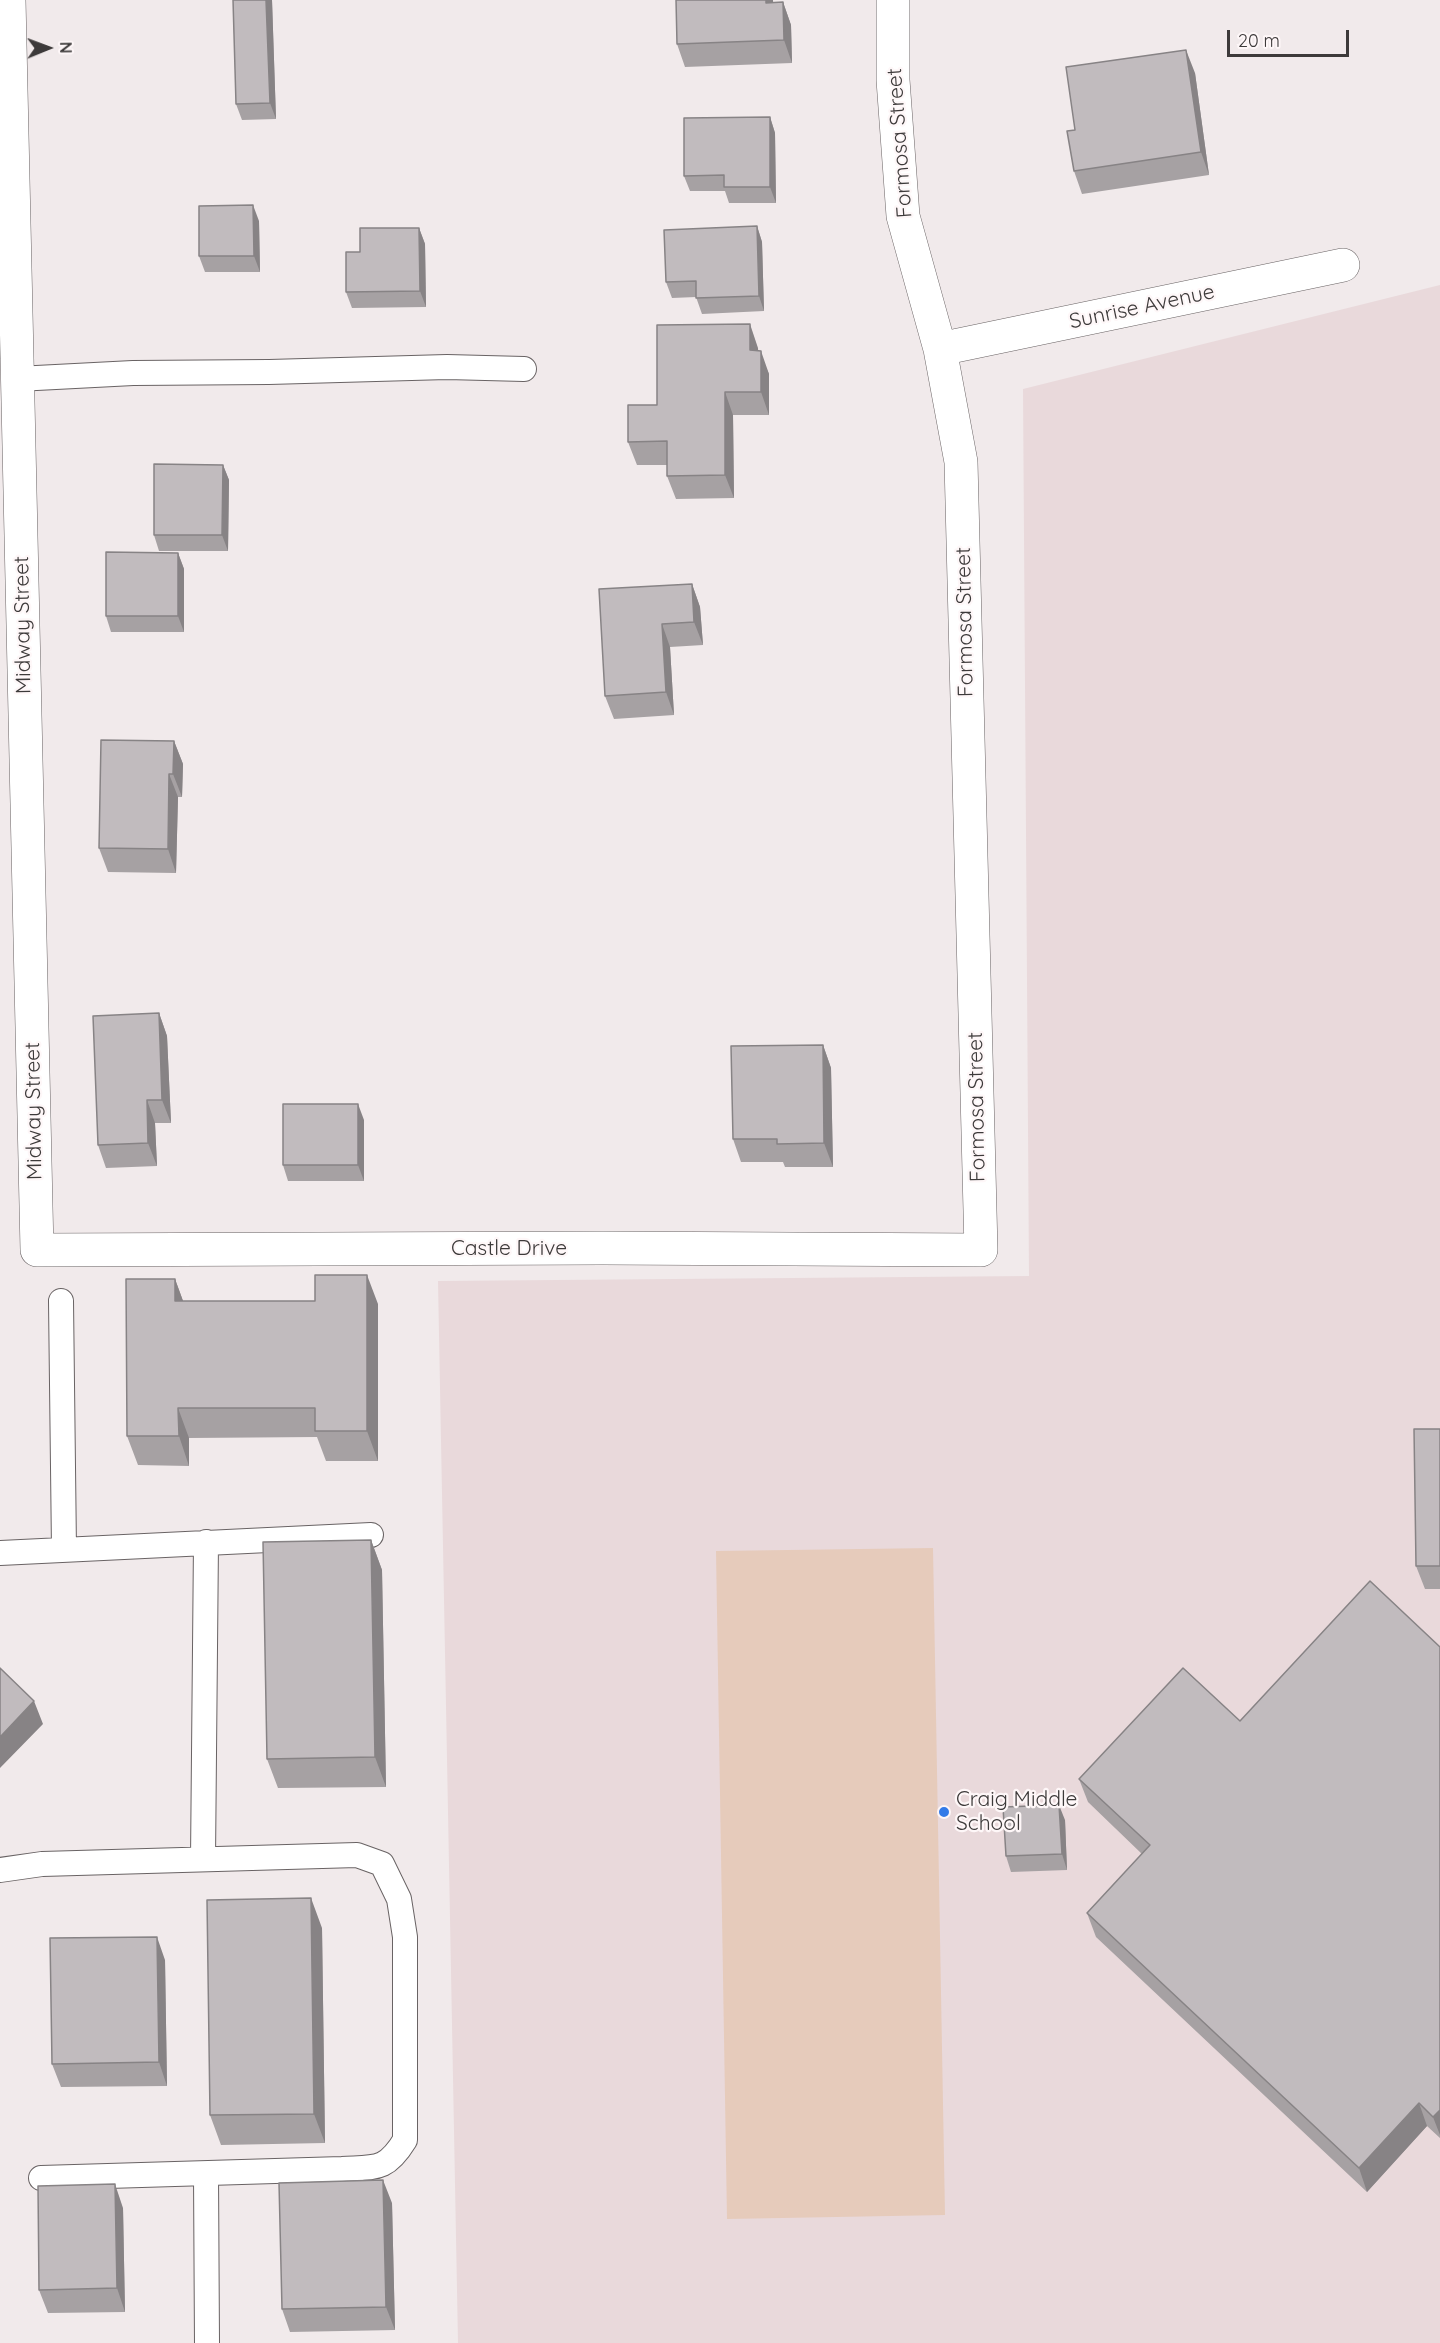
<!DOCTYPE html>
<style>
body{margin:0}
#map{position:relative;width:1440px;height:2343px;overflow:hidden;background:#f1eaeb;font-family:Quicksand,sans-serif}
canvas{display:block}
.north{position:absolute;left:18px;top:18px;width:60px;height:60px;-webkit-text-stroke:4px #fef7f8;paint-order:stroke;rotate:89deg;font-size:16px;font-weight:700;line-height:24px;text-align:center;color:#3d3a3a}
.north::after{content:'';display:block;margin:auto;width:21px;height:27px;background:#3d3a3a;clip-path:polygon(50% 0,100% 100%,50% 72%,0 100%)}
.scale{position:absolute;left:1227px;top:30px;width:122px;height:27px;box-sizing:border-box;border:3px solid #3d3a3a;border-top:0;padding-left:8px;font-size:18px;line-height:21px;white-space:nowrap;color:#3d3a3a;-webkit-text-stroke:4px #fef7f8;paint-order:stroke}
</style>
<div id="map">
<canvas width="1440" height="2343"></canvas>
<div class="north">N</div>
<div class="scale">20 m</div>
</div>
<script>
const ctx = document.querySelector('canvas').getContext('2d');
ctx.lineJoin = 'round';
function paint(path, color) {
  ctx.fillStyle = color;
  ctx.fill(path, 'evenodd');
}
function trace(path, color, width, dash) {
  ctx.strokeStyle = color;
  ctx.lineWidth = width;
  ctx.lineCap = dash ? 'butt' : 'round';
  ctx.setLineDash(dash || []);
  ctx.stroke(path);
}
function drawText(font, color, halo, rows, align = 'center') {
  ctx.font = font + ' Quicksand,sans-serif';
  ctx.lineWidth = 4.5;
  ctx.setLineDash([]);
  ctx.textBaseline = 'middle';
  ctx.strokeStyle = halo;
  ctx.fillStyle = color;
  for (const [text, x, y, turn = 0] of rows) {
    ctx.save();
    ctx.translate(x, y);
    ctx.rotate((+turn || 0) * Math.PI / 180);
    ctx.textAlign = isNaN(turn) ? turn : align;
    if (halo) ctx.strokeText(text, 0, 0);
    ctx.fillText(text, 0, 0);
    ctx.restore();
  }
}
const built = new Path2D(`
 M1440 285V2343H458L438 1281 1029 1276 1023 389Z`);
const green = new Path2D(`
 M933 1548 945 2215 727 2219 716 1551Z`);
const service = new Path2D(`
 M17 379 133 373 269 372 447 367 524 369
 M61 1301 64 1550
 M0 1553 371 1535
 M203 1859 206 1542
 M0 1870 42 1864 357 1855 382 1864 399 1899 405 1937V2140C386 2171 376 2167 342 2169L41 2178
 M206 2175 207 2343`);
const minor = new Path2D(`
 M9 0 37 1250 603 1248 981 1250 961 462 940 349 903 216 893 80V0
 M940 349 1343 265`);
const wall = new Path2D(`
 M233 0H272L276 119 242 120 236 104Z
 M676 0H773V2H783L791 25 792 63 685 67 677 44Z
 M1195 73 1209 175 1082 194 1074 171 1075 130Z
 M770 117 775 133 776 203H729L725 191H690L684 176Z
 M259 221 260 272H205L199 256Z
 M757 226 762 242 764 311 702 314 696 297 672 298 666 282Z
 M419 228 425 244 426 307 352 308 346 292 360 252Z
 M758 348V350L769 374V415H733L734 498 676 499 667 476V465H637L628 442 657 405Z
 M223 465 229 480 228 551H159L154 535Z
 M178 553 184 569V632H111L106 616Z
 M692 584 700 607 703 645 670 647 674 715 614 719 605 696Z
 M174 741 183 764 182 797H178L176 873 108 872 99 848Z
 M159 1013 167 1036 171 1123H155L157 1166 106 1168 98 1145Z
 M823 1045 831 1068 833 1167H785L783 1162H741L733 1139Z
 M364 1120V1181H288L283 1165Z
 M175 1279 183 1301 378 1304V1461H326L317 1437 189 1438V1466L138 1465 127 1436Z
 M1440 1429V1589H1425L1416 1566Z
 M371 1540 382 1570 386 1787 278 1788 267 1759Z
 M1440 1647V2138L1427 2126 1367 2192 1096 1937 1087 1913 1142 1854 1088 1802 1079 1779 1240 1721Z
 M1065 1820 1067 1870 1011 1872 1006 1856Z
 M322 1928 325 2143 221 2145 210 2115Z
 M165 1960 167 2086 61 2087 52 2064Z
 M392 2203 395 2330 290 2332 282 2309Z
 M123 2208 125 2312 48 2313 39 2290Z`);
const shadedWall = new Path2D(`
 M266 0H272L276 119 270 103Z
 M766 0H773L774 26 766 3Z
 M783 2 791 25 792 63 784 40Z
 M1186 50 1195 73 1209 175 1201 152Z
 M770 117 775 133 776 203 770 187Z
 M253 205 259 221 260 272 254 256Z
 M757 226 762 242 764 311 759 296Z
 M419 228 425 244 426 307 420 291Z
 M750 324 758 348 759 373 750 350Z
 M761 351 769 374V415L761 392Z
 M725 392 733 415 734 498 725 475Z
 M223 465 229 480 228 551 222 535Z
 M178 553 184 569V632L178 616Z
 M692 584 700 607 703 645 694 622Z
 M662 624 670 647 674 715 666 692Z
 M174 741 183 764 182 797 173 774Z
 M169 774 178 797 176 873 168 849Z
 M159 1013 167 1036 171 1123 162 1100Z
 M823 1045 831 1068 833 1167 824 1143Z
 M147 1100 155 1123 157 1166 148 1143Z
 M358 1104 364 1120V1181L358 1165Z
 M367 1275 378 1304V1461L367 1431Z
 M175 1279 186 1309 175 1301Z
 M178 1408 189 1438V1466L179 1436Z
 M371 1540 382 1570 386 1787 375 1757Z
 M34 1701 43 1724 0 1768V1737Z
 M1059 1805 1065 1820 1067 1870 1062 1854Z
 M311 1898 322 1928 325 2143 314 2114Z
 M157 1937 165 1960 167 2086 159 2062Z
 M1419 2103 1427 2126 1367 2192 1359 2168Z
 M1440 2110V2135L1433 2117Z
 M383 2180 392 2203 395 2330 386 2307Z
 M115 2184 123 2208 125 2312 117 2288Z`);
const building = new Path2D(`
 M233 0H266L270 103 236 104Z
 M676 0H766V3L783 2 784 40 677 44Z
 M1186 50 1201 152 1074 171 1067 131 1075 130 1066 67Z
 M770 117V187H724V175L684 176V118Z
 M253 205 254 256H199V206Z
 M757 226 759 296 696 298V281L666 282 664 230Z
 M360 228H419L420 291 346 292V252H360Z
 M750 324V350L761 351V392H725V475L667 476V441L628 442V405H657V325Z
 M154 464 223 465 222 535H154Z
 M106 552 178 553V616H106Z
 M692 584 694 622 662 624 666 692 605 696 599 589Z
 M101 740 174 741 173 774H169L168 849 99 848Z
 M159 1013 162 1100H147L148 1143 98 1145 93 1016Z
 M823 1045 824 1143 777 1144V1139H733L731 1046Z
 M283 1104H358V1165H283Z
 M315 1275H367V1431H315V1408H178L179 1436H127L126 1279H175V1301H315Z
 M1414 1429H1440V1566H1416Z
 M371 1540 375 1757 267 1759 263 1542Z
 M1370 1581 1440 1647V2110L1433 2117 1419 2103 1359 2168 1087 1913 1150 1845 1079 1779 1183 1668 1240 1721Z
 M0 1668 34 1701 0 1737Z
 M1059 1805 1062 1854 1006 1856 1003 1807Z
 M311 1898 314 2114 210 2115 207 1900Z
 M157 1937 159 2062 52 2064 50 1938Z
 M383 2180 386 2307 282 2309 279 2183Z
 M115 2184 117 2288 39 2290 38 2186Z`);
const markers = [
 [944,1812,6,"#337be8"]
];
const streetNames = [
 ["Formosa Street",900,143,-94],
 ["Sunrise Avenue",1142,307,-12],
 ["Formosa Street",965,622,-91],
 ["Midway Street",23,625,-91],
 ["Formosa Street",977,1107,-91],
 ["Midway Street",34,1111,-91],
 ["Castle Drive",509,1249]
];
const poiNames = [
 ["Craig Middle",956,1800],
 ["School",956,1824]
];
paint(built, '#e9d9db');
paint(green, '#e6cbbb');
trace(service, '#696364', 26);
trace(minor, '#696364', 34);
trace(service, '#fff', 24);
trace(minor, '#fff', 33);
paint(wall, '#a6a1a3');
paint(shadedWall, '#878385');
paint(building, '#c1bbbe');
trace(building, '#878385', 1.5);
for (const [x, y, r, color] of markers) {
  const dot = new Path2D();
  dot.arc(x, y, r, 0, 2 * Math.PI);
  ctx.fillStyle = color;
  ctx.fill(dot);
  trace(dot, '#fef7f8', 2);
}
drawText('21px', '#3d3a3a', '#fef7f8', streetNames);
drawText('21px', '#3d3a3a', '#fef7f8', poiNames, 'left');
</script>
